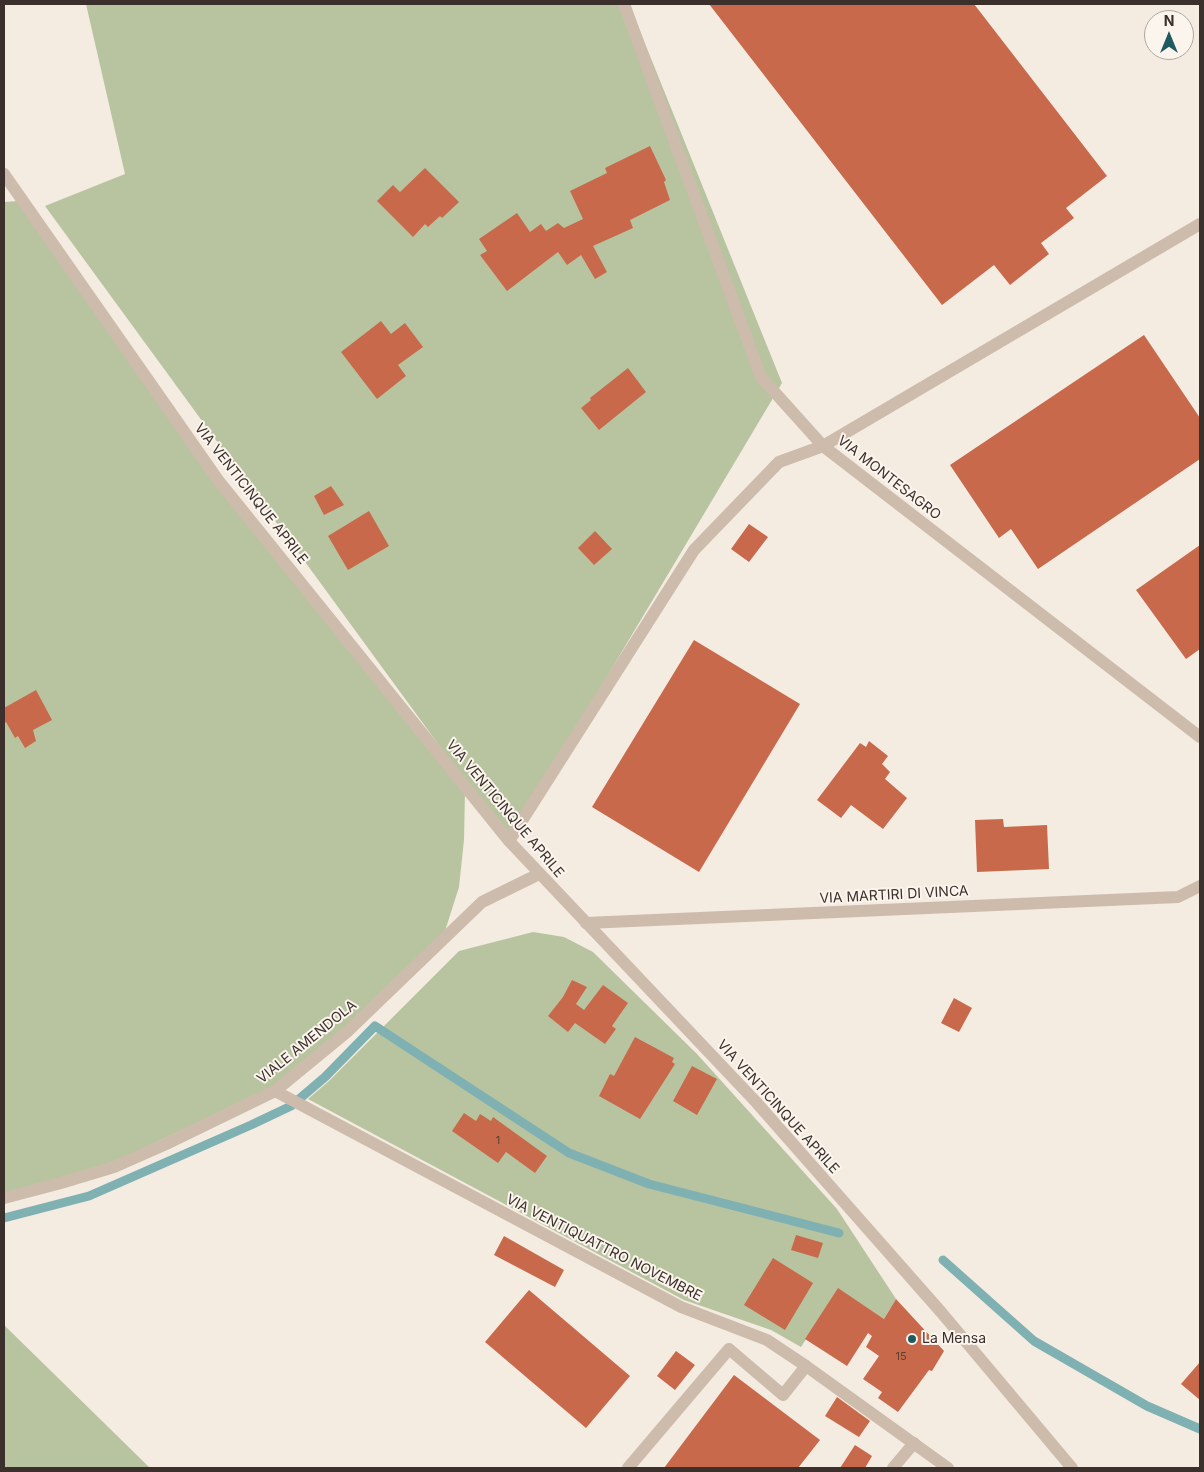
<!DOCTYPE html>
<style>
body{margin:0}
#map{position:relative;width:1204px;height:1472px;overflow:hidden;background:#f4ebe1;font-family:Inter,sans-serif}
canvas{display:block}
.frame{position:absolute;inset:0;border:5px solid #3b302b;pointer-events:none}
.north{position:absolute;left:1144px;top:10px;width:50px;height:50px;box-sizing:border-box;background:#fbf5ee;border:1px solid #aea6a0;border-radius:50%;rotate:0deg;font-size:14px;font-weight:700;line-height:20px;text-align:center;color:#3b302b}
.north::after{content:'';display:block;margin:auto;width:18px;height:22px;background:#1f5a5e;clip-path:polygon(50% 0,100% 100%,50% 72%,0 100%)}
</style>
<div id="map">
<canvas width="1204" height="1472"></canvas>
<div class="frame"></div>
<div class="north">N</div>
</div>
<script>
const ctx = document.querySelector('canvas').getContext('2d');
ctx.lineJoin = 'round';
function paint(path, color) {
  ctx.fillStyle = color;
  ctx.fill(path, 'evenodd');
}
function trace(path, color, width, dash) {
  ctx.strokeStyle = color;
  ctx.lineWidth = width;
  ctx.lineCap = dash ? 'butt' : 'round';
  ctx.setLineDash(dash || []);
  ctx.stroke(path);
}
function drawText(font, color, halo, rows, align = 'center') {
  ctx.font = font + ' Inter,sans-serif';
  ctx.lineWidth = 4;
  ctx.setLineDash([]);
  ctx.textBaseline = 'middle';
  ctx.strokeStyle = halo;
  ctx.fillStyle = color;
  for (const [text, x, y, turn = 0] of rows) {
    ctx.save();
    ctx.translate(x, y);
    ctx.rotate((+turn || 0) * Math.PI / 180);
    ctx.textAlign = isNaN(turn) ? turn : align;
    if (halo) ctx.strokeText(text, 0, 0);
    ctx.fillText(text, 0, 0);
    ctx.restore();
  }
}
const green = new Path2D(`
 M86 4H629L782 383 509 841 45 206 125 174Z
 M18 201 214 483 465 791 464 840 459 887 445 931 345 1027 273 1087 112 1163 4 1194V202Z
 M533 932 564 937 593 952 697 1054 837 1209 896 1299 884 1319 838 1289 801 1347 771 1330 684 1300 308 1099 329 1081 459 951Z
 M4 1325 150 1468H4Z`);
const stream = new Path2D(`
 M4 1218 89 1196 251 1125 291 1106 325 1077 375 1026 569 1153 649 1184 839 1233
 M943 1260 1034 1341 1147 1406 1200 1429`);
const building = new Path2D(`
 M709 4H974L1107 176 1066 208 1074 218 1041 243 1049 254 1010 285 994 265 942 305Z
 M650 146 666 180 664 182 670 200 630 220 633 228 593 246 607 272 595 279 581 255 567 265 558 252 507 291 480 255 487 251 479 239 517 213 530 232 541 224 546 231 558 223 564 228 583 219 570 191 607 173 605 168Z
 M425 168 459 202 442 218 440 216 428 227 425 224 413 237 377 201 393 185 400 192Z
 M381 321 391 334 405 323 423 347 398 365 406 376 377 399 341 352Z
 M1144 335 1200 418V459L1038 569 1011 529 999 538 950 465Z
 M628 368 646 392 599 430 581 408 591 400 590 398Z
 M331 486 344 505 324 515 314 496Z
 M369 511 389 546 348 570 328 536Z
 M749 524 768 537 749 562 731 549Z
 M595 531 612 549 594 565 578 548Z
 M1200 545V649L1186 659 1136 590Z
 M694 640 800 704 699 872 592 807Z
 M36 690 52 720 33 730 36 741 25 748 18 736 15 738 6 722 4 723V708Z
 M869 741 888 756 882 764 890 772 885 779 907 798 883 829 851 805 841 818 817 800 860 743 866 747Z
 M1003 819 1004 827 1047 825 1049 869 977 872 975 820Z
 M572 980 587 987 576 1004 584 1010 603 985 628 1003 612 1026 616 1029 605 1044 575 1023 568 1032 548 1016 563 997Z
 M954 998 972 1008 959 1032 941 1023Z
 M635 1037 674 1058 672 1062 675 1064 640 1119 599 1096 610 1074 614 1076Z
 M692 1066 717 1079 697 1115 673 1101Z
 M464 1113 476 1121 480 1114 491 1121 493 1117 547 1156 535 1173 506 1152 498 1163 452 1131Z
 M796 1235 823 1243 818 1258 791 1250Z
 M504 1236 564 1270 555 1287 494 1255Z
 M773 1258 813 1283 785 1330 744 1305Z
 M838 1288 884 1319 896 1299 944 1351 932 1371 929 1370 898 1412 878 1398 882 1392 863 1379 879 1356 866 1347 872 1336 868 1333 847 1366 805 1339Z
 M529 1290 630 1376 586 1428 485 1342Z
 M676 1351 695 1365 675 1390 657 1376Z
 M1200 1362V1400L1181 1384Z
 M734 1375 820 1440 798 1468H664Z
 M837 1397 870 1421 859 1437 825 1416Z
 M855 1445 872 1456 865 1468H840Z`);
const service = new Path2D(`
 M586 923 1178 897 1200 886
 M628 1468 729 1349 783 1395 806 1366
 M893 1468 914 1443`);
const minor = new Path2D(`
 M624 4 761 377 823 446 1200 224
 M4 174 218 480 509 841 756 1102 941 1312 1072 1468
 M509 841 694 550 779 462 823 446 1200 737
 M275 1091 681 1307 767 1340 806 1366 948 1468
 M4 1198 61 1183 114 1167 166 1144 275 1091 348 1031 482 902 539 874`);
const markers = [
 [912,1339,5,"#1f5a5e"]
];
const numberNames = [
 ["1",498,1141],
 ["15",901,1357]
];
const streetNames = [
 ["VIA MONTESAGRO",889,478,38],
 ["VIA VENTICINQUE APRILE",251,494,52],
 ["VIA VENTICINQUE APRILE",505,809,50],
 ["VIA MARTIRI DI VINCA",894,895,-3],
 ["VIALE AMENDOLA",307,1042,-39],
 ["VIA VENTICINQUE APRILE",778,1107,48],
 ["VIA VENTIQUATTRO NOVEMBRE",604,1248,27]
];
const poiNames = [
 ["La Mensa",922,1339]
];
paint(green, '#b8c4a0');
trace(stream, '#7fb0b2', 9);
paint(building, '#c8694b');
trace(service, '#cdbbac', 12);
trace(minor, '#cdbbac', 12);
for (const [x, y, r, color] of markers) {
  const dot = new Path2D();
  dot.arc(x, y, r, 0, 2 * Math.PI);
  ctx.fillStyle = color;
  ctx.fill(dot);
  trace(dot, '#fbf5ee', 2);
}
drawText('11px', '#5e3e33', null, numberNames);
drawText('14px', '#3b302b', '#fbf5ee', streetNames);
drawText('14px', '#3b302b', '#fbf5ee', poiNames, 'left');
</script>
